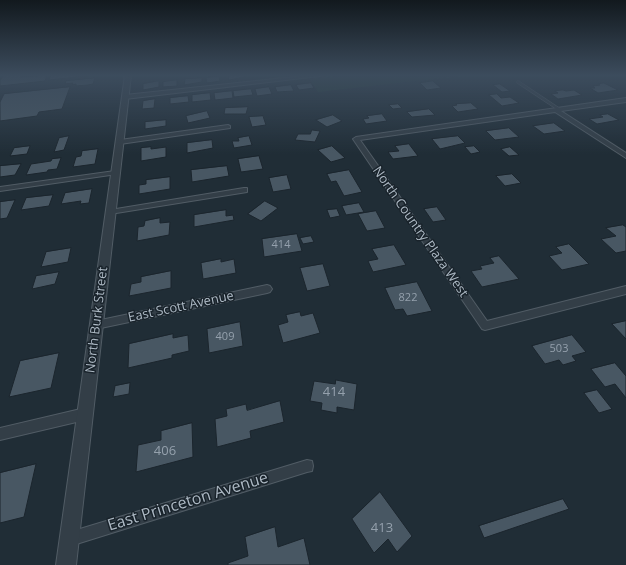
<!DOCTYPE html>
<style>
body{margin:0}
canvas{display:block;background:#202d36}
</style>
<canvas width="626" height="565"></canvas>
<script>
const ctx = document.querySelector('canvas').getContext('2d');
ctx.lineJoin = 'round';
function paint(path, color) {
  ctx.fillStyle = color;
  ctx.fill(path, 'evenodd');
}
function trace(path, color, width, dash) {
  ctx.strokeStyle = color;
  ctx.lineWidth = width;
  ctx.lineCap = dash ? 'butt' : 'round';
  ctx.setLineDash(dash || []);
  ctx.stroke(path);
}
function drawText(font, color, halo, rows, align = 'center') {
  ctx.font = font + ' "Open Sans",sans-serif';
  ctx.lineWidth = 3;
  ctx.setLineDash([]);
  ctx.textBaseline = 'middle';
  ctx.strokeStyle = halo;
  ctx.fillStyle = color;
  for (const [text, x, y, turn = 0] of rows) {
    ctx.save();
    ctx.translate(x, y);
    ctx.rotate((+turn || 0) * Math.PI / 180);
    ctx.textAlign = isNaN(turn) ? turn : align;
    if (halo) ctx.strokeText(text, 0, 0);
    ctx.fillText(text, 0, 0);
    ctx.restore();
  }
}
const green = new Path2D(`
 M351 75H469L318 92 310 79Z`);
const building = new Path2D(`
 M4 75H22L21 77 47 75 45 81 0 86V81Z
 M51 75H95L49 80Z
 M228 75H244V77L229 80Z
 M219 76 220 81 207 83 206 78Z
 M95 78 93 84 88 85 76 86V84L72 85 73 83 65 84 66 81Z
 M202 78V82L184 85 185 79Z
 M177 80V86L163 87V82Z
 M159 81V87L143 90V84Z
 M433 81 441 88 427 90 420 83Z
 M311 83 314 88 299 90 296 85Z
 M604 83 618 90 598 93 590 88H595L593 86 600 85 598 84Z
 M500 84 510 91 502 92 493 85Z
 M291 85 294 91 277 92 275 87Z
 M70 87 62 109 39 112 37 116 0 121V102L4 94Z
 M269 87 272 94 257 96 255 89Z
 M251 89 253 95 234 97 233 91Z
 M563 90 566 91 574 90 582 95 558 99 551 94 558 93 555 91Z
 M232 91 233 98 215 100 214 93Z
 M210 93 211 100 192 102V95Z
 M497 94 501 98 510 97 519 103 502 106 489 95Z
 M188 96 189 102 170 104V98Z
 M155 99 154 108 142 109 143 101Z
 M471 103 478 109 458 112 452 106 457 105 456 104Z
 M398 104 402 108 393 109 389 105Z
 M248 107 246 114H224L225 108Z
 M429 109 435 115 412 117 407 112Z
 M207 111 210 118 188 123 186 116Z
 M382 114 387 121 366 124 363 119 369 118 367 116Z
 M608 114 619 120 597 124 589 119 603 117 600 115Z
 M333 115 342 121 327 127 316 120Z
 M263 116 266 125 252 127 249 117Z
 M166 120V126L145 129V122Z
 M554 123 565 131 544 134 533 126Z
 M509 128 519 137 495 140 486 131Z
 M312 130 320 131 315 142 295 140 298 134H310Z
 M69 136 64 150 54 152 59 138Z
 M249 136 252 145 234 148 232 141H239L238 138Z
 M458 136 465 143 440 149 432 139Z
 M212 140 213 148 187 153V143Z
 M409 144 418 156 393 159 388 152 399 151 395 146Z
 M30 146 27 154 10 156 14 148Z
 M332 146 345 158 331 162 318 150Z
 M474 146 480 152 471 154 465 147Z
 M151 147V149L166 147V157L141 161V148Z
 M510 147 519 155 509 156 501 149Z
 M98 149 95 164 73 167 76 157 81 156 82 151Z
 M259 156 263 169 241 172 238 159Z
 M61 158 57 169 48 170 47 172 26 175 31 164 51 161 52 159Z
 M21 164 15 175 0 177V166Z
 M227 166 229 176 192 182 191 170Z
 M349 170 362 192 344 196 336 181 331 182 327 174Z
 M512 174 521 183 505 186 496 176Z
 M287 175 291 189 273 192 269 178Z
 M170 177V189L139 194V185L146 184V180Z
 M92 189 89 203 80 204 81 201 61 204 65 193Z
 M53 195 49 206 21 210 26 198Z
 M15 200 7 218 0 219V202Z
 M265 201 278 208 261 221 248 214Z
 M359 203 364 212 346 215 342 206Z
 M437 207 446 220 433 222 424 209Z
 M337 209 340 216 330 218 327 210Z
 M226 210V216L233 215 234 220 194 227V215Z
 M376 211 385 228 367 231 358 214Z
 M160 218V223L170 222 169 235 137 241 138 227 144 226 145 221Z
 M623 225 626 227V251L616 253 601 239 616 236 606 228Z
 M297 234 302 251 264 257 262 239Z
 M311 236 314 242 303 244 300 238Z
 M569 244 589 264 562 270 549 256 562 253 556 247Z
 M394 245 406 265 373 272 368 261 378 259 372 249Z
 M71 248 68 262 41 267 46 252Z
 M499 256 519 279 482 287 471 271 482 269 480 266 494 263 490 258Z
 M221 259V262L234 259 236 273 203 279 201 263Z
 M323 264 330 286 307 291 300 268Z
 M171 271V288L129 296 131 284 141 282V277Z
 M59 272 55 284 32 289 36 276Z
 M417 282 432 311 407 316 403 309 395 310 385 288Z
 M300 312 301 316 313 313 320 333 283 343 278 325 288 322 286 315Z
 M626 321V339L612 324Z
 M240 322 243 346 209 353 207 329Z
 M173 334V338L188 335 189 351 172 355V358L128 368 129 344Z
 M572 335 586 352 572 356 576 361 563 365 559 360 545 364 532 346Z
 M59 353 51 388 9 397 20 361Z
 M615 363 626 376V398L615 384 605 387 591 369Z
 M336 380 357 384 354 410 337 407V413L321 410 322 403 310 401 314 381 335 384Z
 M130 383 129 394 113 397 115 386Z
 M597 390 612 409 599 413 584 393Z
 M280 401 284 422 250 431 251 438 217 447 215 419 227 416 226 409 246 404 247 410Z
 M192 423 193 457 136 472 138 445 161 440V431Z
 M36 464 24 517 0 523V473Z
 M380 492 412 536 397 552 388 539 374 553 352 519Z
 M563 499 569 509 484 538 479 526Z
 M275 527 278 547 304 538 310 565H228V563L248 556 245 537Z`);
const service = new Path2D(`
 M518 82 560 110`);
const minor = new Path2D(`
 M312 75H328L125 99 122 97 125 95Z
 M626 98V102L561 111 626 153V158L555 112 360 140 487 321 626 286V294L485 330 482 329 353 139 356 137Z
 M228 125 230 126V128L120 144 117 142 120 140Z
 M115 171 117 172V174L0 191V187Z
 M244 188H247V192L110 214 106 212 110 210Z
 M267 285 270 286 272 289 270 292 267 293 96 329 93 328 91 325 93 322 96 321Z
 M85 408 89 410 91 414 89 418 85 420 0 440V428Z
 M307 460 312 461 313 466 312 471 307 472 70 546 65 544 63 539 65 534 70 532Z`);
const tertiary = new Path2D(`
 M125 75H131L76 565H56Z`);
const numberNames = [
 ["414",281,245],
 ["822",408,298],
 ["409",225,337],
 ["503",559,349]
];
const streetNames = [
 ["North Country Plaza West",420,232,55],
 ["East Scott Avenue",181,307,-12],
 ["North Burk Street",97,320,-83]
];
const nearNumbernames = [
 ["414",334,392],
 ["406",165,451],
 ["413",382,528]
];
const nearStreetnames = [
 ["East Princeton Avenue",188,502,-17]
];
paint(green, '#233a38');
paint(building, '#485763');
trace(building, '#1b252d', 1);
trace(service, '#515c65', 3.5);
trace(minor, '#515c65', 2);
trace(tertiary, '#515c65', 2);
trace(service, '#333e47', 2.5);
paint(minor, '#333e47');
paint(tertiary, '#333e47');
const sky = ctx.createLinearGradient(0, 0, 0, 154);
sky.addColorStop(0, '#12191e');
sky.addColorStop(0.49, '#3c4c5d');
sky.addColorStop(1, '#3c4c5d00');
ctx.fillStyle = sky;
ctx.fillRect(0, 0, 626, 154);
drawText('11px', '#94a0ac', null, numberNames);
drawText('13px', '#adb9c4', '#19232b', streetNames);
drawText('13px', '#94a0ac', null, nearNumbernames);
drawText('16px', '#adb9c4', '#19232b', nearStreetnames);
</script>
